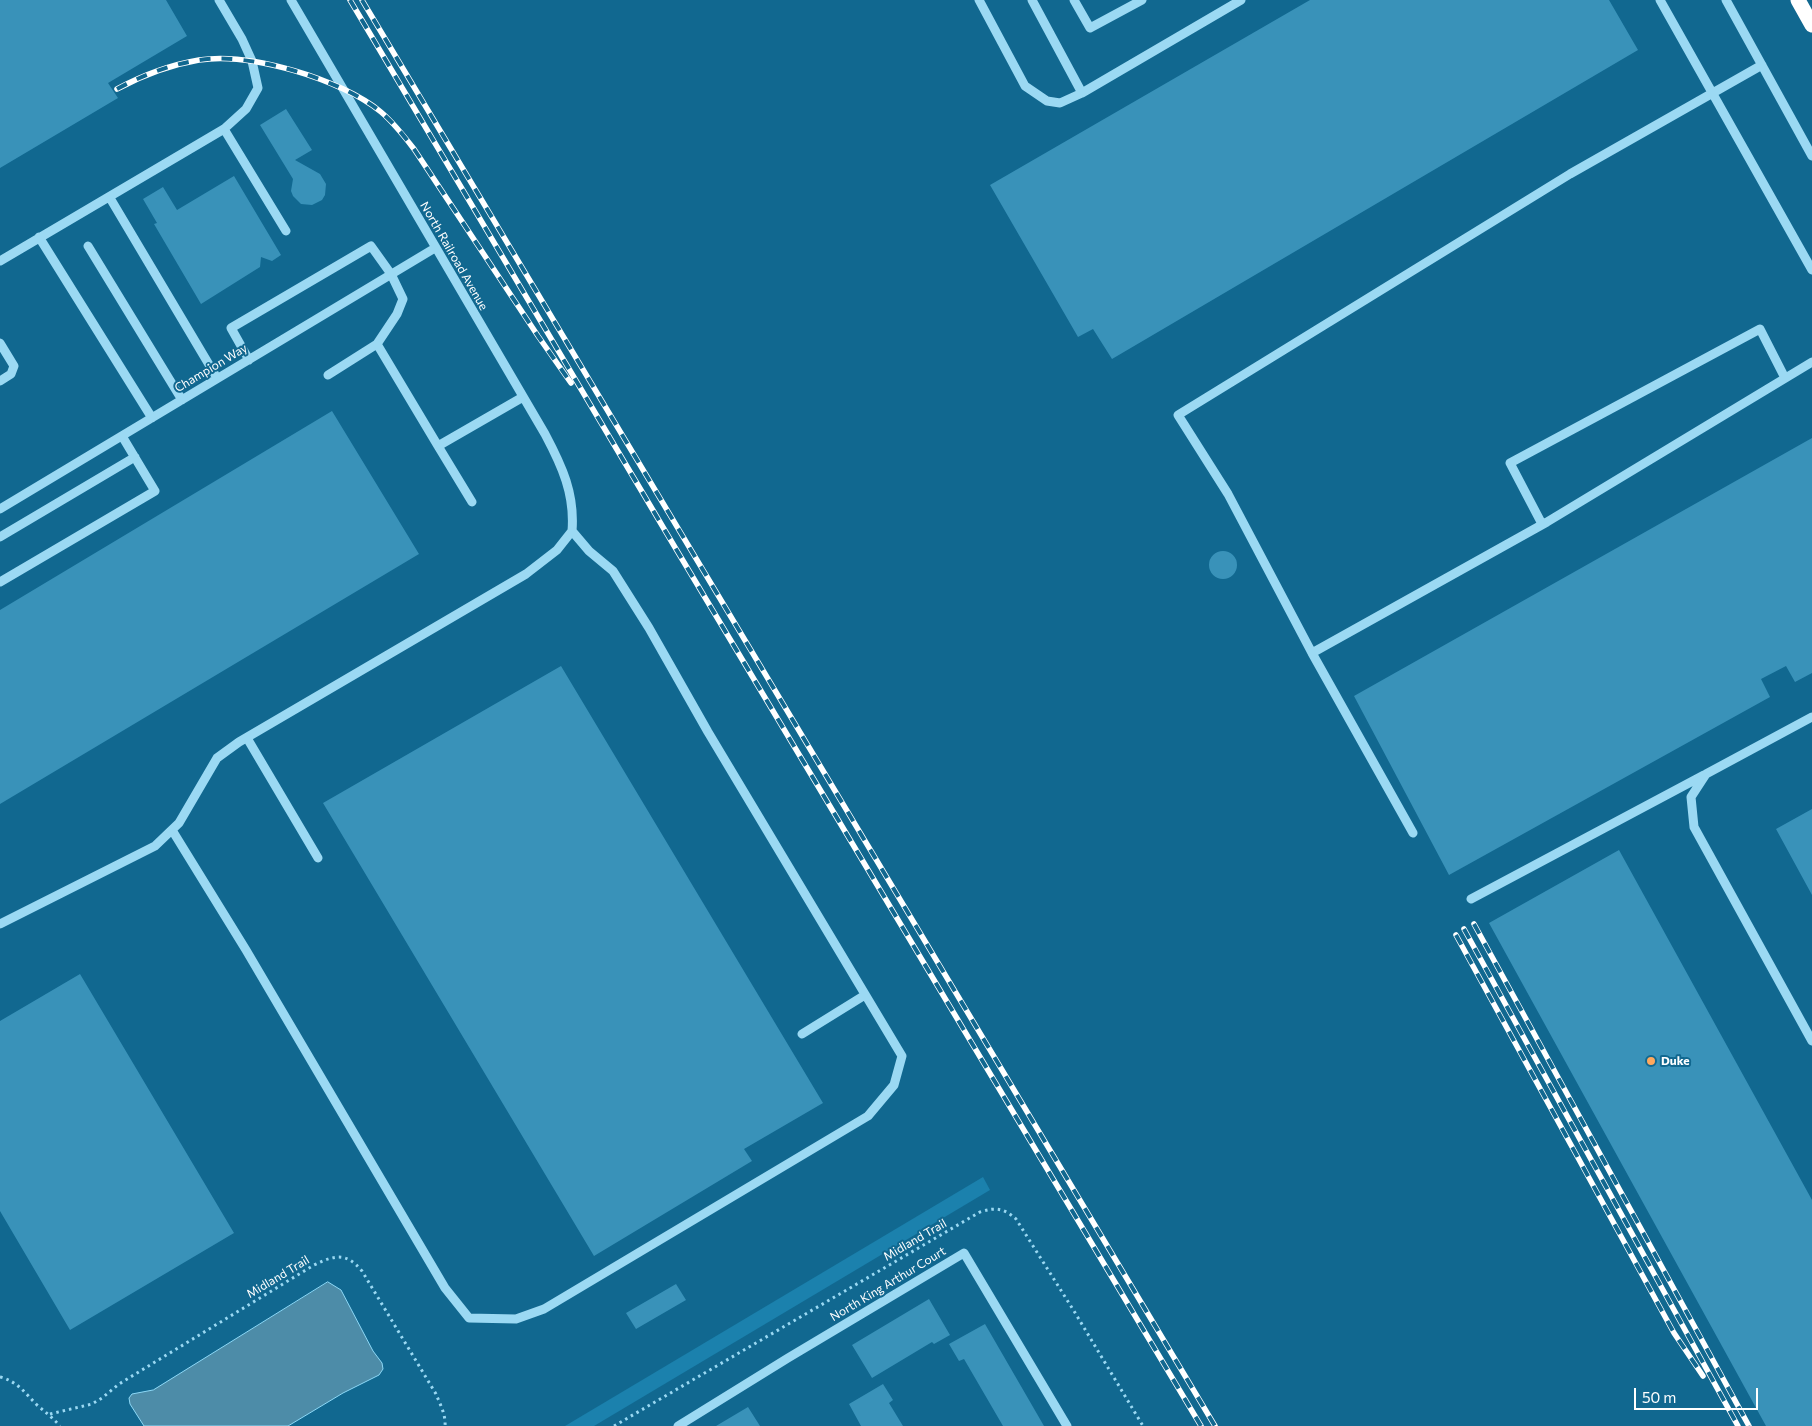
<!DOCTYPE html>
<style>
body{margin:0}
#map{position:relative;width:1812px;height:1426px;overflow:hidden;background:#116890;font-family:Commissioner,sans-serif}
canvas{display:block}
.scale{position:absolute;left:1634px;top:1388px;width:124px;height:22px;box-sizing:border-box;border:2px solid #fff;border-top:0;padding-left:6px;font-size:15px;line-height:18px;white-space:nowrap;color:#fff;-webkit-text-stroke:4px #116890;paint-order:stroke}
</style>
<div id="map">
<canvas width="1812" height="1426"></canvas>
<div class="scale">50 m</div>
</div>
<script>
const ctx = document.querySelector('canvas').getContext('2d');
ctx.lineJoin = 'round';
function paint(path, color) {
  ctx.fillStyle = color;
  ctx.fill(path, 'evenodd');
}
function trace(path, color, width, dash) {
  ctx.strokeStyle = color;
  ctx.lineWidth = width;
  ctx.lineCap = dash ? 'butt' : 'round';
  ctx.setLineDash(dash || []);
  ctx.stroke(path);
}
function drawText(font, color, halo, rows, align = 'center') {
  ctx.font = font + ' Commissioner,sans-serif';
  ctx.lineWidth = 4;
  ctx.setLineDash([]);
  ctx.textBaseline = 'middle';
  ctx.strokeStyle = halo;
  ctx.fillStyle = color;
  for (const [text, x, y, turn = 0] of rows) {
    ctx.save();
    ctx.translate(x, y);
    ctx.rotate((+turn || 0) * Math.PI / 180);
    ctx.textAlign = isNaN(turn) ? turn : align;
    if (halo) ctx.strokeText(text, 0, 0);
    ctx.fillText(text, 0, 0);
    ctx.restore();
  }
}
const green = new Path2D(`
 M983 1177 990 1190 594 1426H565Z`);
const water = new Path2D(`
 M328 1282 341 1290 373 1351 382 1363 383 1369 379 1375 343 1393 288 1426H144L130 1404 129 1398 132 1394 153 1390Z`);
const building = new Path2D(`
 M0 0H166L187 36 108 83 118 98 0 168Z
 M1310 0H1609L1638 50 1112 359 1093 329 1078 337 990 185Z
 M286 109 312 150 295 160 320 174 326 184 325 195 322 200 312 205 301 204 293 196 291 191 293 179 260 125Z
 M234 176 281 255 272 261 261 257 260 267 201 304 154 224 157 223 143 199 163 187 177 210Z
 M332 411 419 554 0 804V610Z
 M1812 438V673L1795 682 1786 666 1761 679 1770 697 1449 875 1354 696Z
 M1209 565a14 14 0 1 1 28 0a14 14 0 1 1-28 0Z
 M561 666 823 1103 744 1149 752 1161 594 1256 323 803Z
 M1812 809V895L1776 829Z
 M1619 850 1812 1200V1426H1766L1489 923Z
 M80 974 234 1233 70 1330 0 1211V1021Z
 M676 1284 686 1300 636 1329 626 1313Z
 M929 1299 950 1335 934 1344 932 1342 872 1378 852 1345Z
 M985 1324 1044 1426H1003L964 1359 959 1361 949 1344Z
 M883 1384 893 1400 889 1403 903 1426H861L849 1404Z
 M748 1407 760 1426H716Z`);
const path = new Path2D(`
 M0 1377C17 1381 25 1393 37 1405 45 1412 52 1417 60 1426
 M50 1414 92 1404 102 1398 119 1384 314 1265C335 1255 346 1252 362 1271L436 1394C440 1404 446 1415 445 1426
 M614 1426 980 1212C995 1207 1004 1208 1016 1219L1074 1311 1143 1426`);
const minor = new Path2D(`
 M291 0 545 434C562 466 575 494 572 531
 M979 0 1025 86 1047 101 1060 103 1082 93
 M1032 0 1082 93 1241 0
 M1074 0 1090 28 1142 0
 M1660 0 1812 270
 M1726 0 1812 156
 M1762 65 1570 174 1178 415 1228 494 1312 653 1547 522 1812 362
 M224 129 286 231
 M110 198 217 378
 M39 237 152 418
 M88 246 182 400
 M0 261 224 129 246 109 258 88 252 61 242 39 219 0
 M0 343 14 366 11 374 0 381
 M249 360 231 328 371 246 391 274 403 299 397 314 377 344
 M328 375 377 344 438 446 523 397
 M438 446 472 502
 M0 509 435 248
 M1542 524 1510 463 1760 329 1785 378
 M0 537 135 457
 M0 582 155 491 122 436
 M1312 653 1413 833
 M1812 717 1706 774 1691 797 1694 827 1812 1041
 M247 738 318 858
 M172 830 246 950 445 1288 469 1318 516 1319 544 1309 868 1116 894 1085 902 1056 708 732 649 628 613 571 589 551 572 531
 M1471 899 1704 775
 M0 924 155 846 179 823 217 758 239 742 526 574 557 550 572 531
 M802 1034 865 995
 M678 1426 788 1358 964 1253 1067 1426`);
const highway = new Path2D(`
 M1798 0 1812 25`);
const rail = new Path2D(`
 M350 0 676 549 1201 1426
 M362 0 1215 1426
 M117 89C143 75 169 65 199 60 250 52 341 79 381 112 394 123 404 136 414 149L538 336 571 383
 M1474 924 1749 1426
 M1464 929 1738 1426
 M1456 935 1674 1333 1703 1376`);
const markers = [
 [1651,1061,5,"#ffa85d"]
];
const streetNames = [
 ["North Railroad Avenue",454,256,60],
 ["Champion Way",211,368,-31],
 ["Midland Trail",915,1240,-30],
 ["Midland Trail",278,1277,-31],
 ["North King Arthur Court",888,1284,-31]
];
const poiNames = [
 ["Duke",1661,1061]
];
paint(green, '#1b81ad');
paint(water, '#4d8ca8');
trace(water, '#8dd8f6', 1);
paint(building, '#3992b9');
trace(path, '#9bd9f3', 3, [2.5, 4]);
trace(minor, '#9bd9f3', 9);
trace(highway, '#fff', 15);
trace(rail, '#fff', 5.5);
trace(rail, '#116890', 4, [11]);
for (const [x, y, r, color] of markers) {
  const dot = new Path2D();
  dot.arc(x, y, r, 0, 2 * Math.PI);
  ctx.fillStyle = color;
  ctx.fill(dot);
  trace(dot, '#116890', 2);
}
drawText('12px', '#fff', '#116890', streetNames);
drawText('bold 12px', '#fff', '#116890', poiNames, 'left');
</script>
